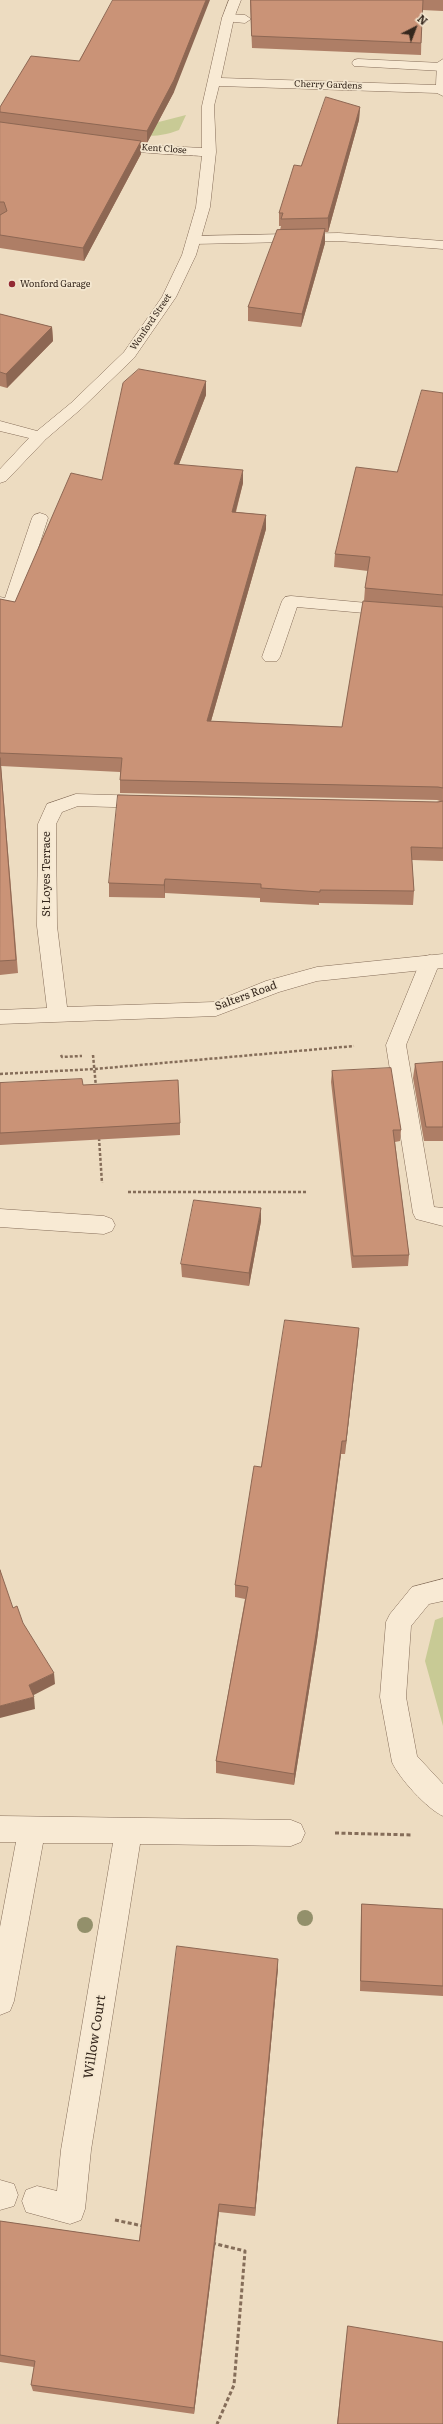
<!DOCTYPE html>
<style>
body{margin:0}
#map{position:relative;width:443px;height:2424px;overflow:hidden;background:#eddcc1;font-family:Literata,serif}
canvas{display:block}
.north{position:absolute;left:395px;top:8px;width:40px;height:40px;-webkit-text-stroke:3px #f4e7d0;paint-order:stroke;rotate:42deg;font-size:11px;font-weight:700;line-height:16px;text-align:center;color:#35271d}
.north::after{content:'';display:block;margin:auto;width:14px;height:18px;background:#35271d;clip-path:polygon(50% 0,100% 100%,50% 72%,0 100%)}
</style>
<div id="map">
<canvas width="443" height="2424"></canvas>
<div class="north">N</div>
</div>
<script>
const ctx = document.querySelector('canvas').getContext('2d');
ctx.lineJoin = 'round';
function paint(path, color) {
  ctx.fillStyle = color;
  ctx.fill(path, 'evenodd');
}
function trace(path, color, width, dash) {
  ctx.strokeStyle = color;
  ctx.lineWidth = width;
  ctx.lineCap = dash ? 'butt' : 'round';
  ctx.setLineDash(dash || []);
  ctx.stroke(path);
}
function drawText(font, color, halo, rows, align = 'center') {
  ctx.font = font + ' Literata,serif';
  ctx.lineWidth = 3.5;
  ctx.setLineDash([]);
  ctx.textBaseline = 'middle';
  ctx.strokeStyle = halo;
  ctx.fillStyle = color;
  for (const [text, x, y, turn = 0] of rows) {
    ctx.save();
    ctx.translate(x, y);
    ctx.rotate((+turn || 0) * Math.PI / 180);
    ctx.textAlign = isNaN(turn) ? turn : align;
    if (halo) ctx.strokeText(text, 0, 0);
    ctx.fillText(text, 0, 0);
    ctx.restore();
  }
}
const green = new Path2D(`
 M186 115 179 130C157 139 136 136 112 134Z
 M443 1617V1726L425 1661 435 1620Z`);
const pathFar1 = new Path2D(`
 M61 1055 62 1057 82 1056
 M93 1055 96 1087
 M0 1074 95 1069 354 1046
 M99 1138 102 1183
 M128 1192H307`);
const path = new Path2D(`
 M335 1833 412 1835
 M115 2220 143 2226
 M212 2243 245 2251 234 2385 217 2424`);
const lane = new Path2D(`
 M228 14 245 15 251 19 245 23 224 21 222 18 224 15Z
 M358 59 442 63 443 71 354 66 352 63 354 60Z
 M339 233 443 241V249L339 241 193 244 186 240 193 236Z
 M430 955 437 957 440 962 406 1045 434 1207 443 1208V1226L416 1219 413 1213 386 1045 420 962 423 957Z
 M0 1209 104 1216 112 1219 115 1225 112 1231 104 1234 0 1227Z`);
const street = new Path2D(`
 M229 0H241L234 18 221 78 436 85 437 63 443 59V96L437 93 219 86 214 106 216 152 210 207 196 255 176 297 134 358 81 409 46 439 6 481 0 483V469L29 438 0 431V421L37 431 71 403 124 352 162 297 182 255 196 207 202 156C187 155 112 153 105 144L112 140 147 145 202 148V106L222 18Z
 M40 513 46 515 48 518 20 604 17 608 0 607V597L5 598 32 518 34 515Z
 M291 596 443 610V620L297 607 280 657 277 661H265L262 657 282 601 285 597Z
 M76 794 148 796 155 798 157 802 155 806 148 808 78 806 62 812 56 824 57 926 67 1007 214 1002 266 981 317 967 443 954V968L317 981 279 992 216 1016 0 1024V1010L47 1008 37 926 38 824 47 804Z
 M443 1579V1601L429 1604 411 1626 406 1697 417 1756 443 1784V1816C427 1809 399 1778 392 1762L380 1697 386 1622 390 1614 412 1587Z
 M0 1816 291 1820 301 1824 305 1833 301 1842 291 1846 140 1844 91 2150 85 2209 81 2220 70 2224 26 2212 22 2201 26 2190 37 2186 57 2191 61 2150 113 1843H43L14 2001 10 2011 0 2015V1927L16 1842H0Z
 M0 2180 14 2184 18 2195 14 2206 0 2210Z`);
const trees = [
 [305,1918],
 [85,1925]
];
const wall = new Path2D(`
 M250 0H443V11L422 10 421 55 252 48Z
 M174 92 147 143H141V154L84 261 0 248V107Z
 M360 107 359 120 328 232H325V243L301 327 248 321V307L280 230 281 226H279V213L301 166Z
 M0 314 52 327 53 341 7 388 0 386Z
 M206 381V395L179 464 243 483 236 512 266 515V529L211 721 342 727 364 601 365 588 368 571 334 567 335 554 397 472 443 393V861L412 860 414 891 413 905 319 903V905L260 902V898L165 893V898L109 897V883L440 801 437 800 120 793V772L1 766 18 973 0 975V599L15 602 102 480Z
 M443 1062V1141H424L413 1078 415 1064Z
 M332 1071 401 1130 400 1141 395 1142 409 1255 408 1266 352 1268 331 1082Z
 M0 1083 83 1085 180 1123V1135L0 1145Z
 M261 1221 249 1286 182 1277 181 1264Z
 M359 1328 345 1454H341L317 1640 294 1785 216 1773V1761L245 1599 235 1597V1585L261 1467Z
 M362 1904 443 1909V1996L360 1991 361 1914Z
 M278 1968 255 2216 219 2212 194 2414 33 2391 31 2385 34 2367 0 2362V2221L139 2241Z
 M348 2326 443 2424H337L347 2333Z`);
const shadedWall = new Path2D(`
 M206 0H210L174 92 147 143V131Z
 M360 107 359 120 328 232V218Z
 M141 141V154L84 261 83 248Z
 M325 229V243L301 327 302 314Z
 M52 327 53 341 7 388 6 374Z
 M206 381V395L174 477V464Z
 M243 470V483L232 525V512Z
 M266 515V529L207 735V721Z
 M165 879V898L164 885Z
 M261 1208V1221L249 1286V1273Z
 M359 1328 358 1341 345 1454 346 1441Z
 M342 1441 341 1454 317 1640 294 1785V1774Z
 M54 1673 55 1684 30 1697 29 1685Z
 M34 1697 35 1709 0 1718V1706Z
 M278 1959V1968L255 2216V2208Z
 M219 2204V2212L194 2414V2408Z`);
const building = new Path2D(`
 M113 0H206L174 80 147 131 0 112V107L31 56 79 61Z
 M251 0H423L421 43 252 36Z
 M326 97 360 107 328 218 281 219 283 213H279L294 165 301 166Z
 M0 122 141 141 83 248 0 235V215L7 211 4 202H0Z
 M325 229 302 314 248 307 277 230Z
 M0 314 52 327 6 374 0 372Z
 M139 369 206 381 174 464 243 470 232 512 266 515 207 721 342 727 363 601 443 607V788L438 787 120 780 122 758 0 753V599L15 602 71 473 102 480 123 383Z
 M422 390 443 393V595L365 588 370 557 335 554 356 467 397 472Z
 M0 758 16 960 0 961Z
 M118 795 438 802 443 801V848L411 847 414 891 320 890V892L261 888V884L165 879 164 885 109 883Z
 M443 1062V1127H426L415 1064Z
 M391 1068 401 1130H393L409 1255 353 1256 332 1071Z
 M82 1079 83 1085 178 1080 180 1123 0 1133V1083Z
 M194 1200 261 1208 249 1273 181 1264Z
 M285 1320 359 1328 346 1441H342L317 1628 294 1774 216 1761 248 1587 235 1585 254 1466 261 1467Z
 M0 1570 13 1608 17 1606 23 1623 54 1673 29 1685 34 1697 0 1706Z
 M362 1904 443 1909V1986L361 1981Z
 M177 1946 278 1959 255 2208 219 2204 194 2408 31 2385 35 2361 0 2355V2221L139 2241Z
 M348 2326 443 2342V2424H338Z`);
const markers = [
 [12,284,4,"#932a33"]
];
const farStreetnames = [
 ["Cherry Gardens",328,85,2],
 ["Kent Close",164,149,4],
 ["Wonford Street",151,322,-56]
];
const farPoinames = [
 ["Wonford Garage",20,284]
];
const streetNames = [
 ["St Loyes Terrace",47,874,-90],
 ["Salters Road",246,996,-20]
];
const nearStreetnames = [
 ["Willow Court",95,2037,-81]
];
paint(green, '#c8ca95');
trace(lane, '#856d59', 1);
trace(street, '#856d59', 1);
trace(pathFar1, '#856d59', 2.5, [3, 2]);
trace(path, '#856d59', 3, [4, 2.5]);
paint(lane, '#f8ead4');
paint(street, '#f8ead4');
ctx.fillStyle = '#93906b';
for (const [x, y] of trees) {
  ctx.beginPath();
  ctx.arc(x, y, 8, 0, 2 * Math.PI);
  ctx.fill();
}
paint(wall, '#ae7e66');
paint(shadedWall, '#8d6753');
paint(building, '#ca9377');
trace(building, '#8d6753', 1);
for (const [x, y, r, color] of markers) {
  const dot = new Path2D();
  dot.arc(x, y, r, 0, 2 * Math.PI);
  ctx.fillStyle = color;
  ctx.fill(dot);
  trace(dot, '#f4e7d0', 1.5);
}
drawText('9px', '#35271d', '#f4e7d0', farStreetnames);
drawText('9px', '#35271d', '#f4e7d0', farPoinames, 'left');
drawText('11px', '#35271d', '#f4e7d0', streetNames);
drawText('13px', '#35271d', '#f4e7d0', nearStreetnames);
</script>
